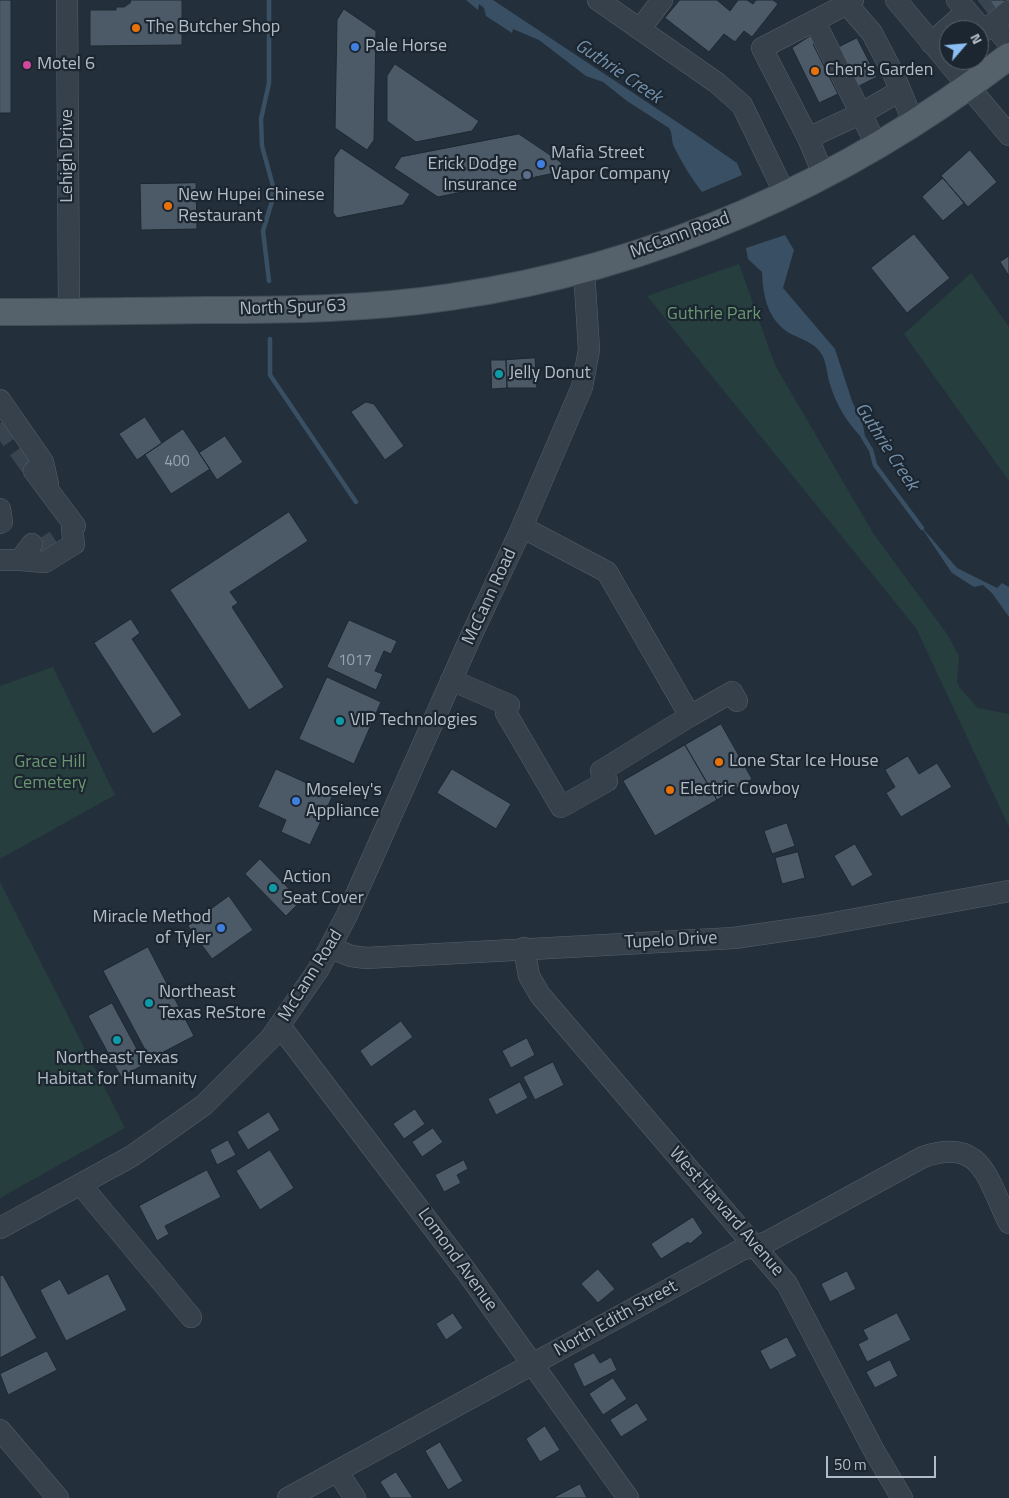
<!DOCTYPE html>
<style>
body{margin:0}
#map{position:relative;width:1009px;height:1498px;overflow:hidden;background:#23303b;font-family:"Titillium Web",sans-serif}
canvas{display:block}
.north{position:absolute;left:939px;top:20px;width:50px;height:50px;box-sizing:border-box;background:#1c2630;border:1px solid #58626c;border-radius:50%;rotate:63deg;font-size:14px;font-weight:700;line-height:20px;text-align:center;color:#b2bcc7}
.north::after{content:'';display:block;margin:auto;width:18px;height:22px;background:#8abef4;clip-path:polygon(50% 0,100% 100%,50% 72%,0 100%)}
.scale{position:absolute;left:826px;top:1456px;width:110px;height:22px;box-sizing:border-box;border:2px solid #b2bcc7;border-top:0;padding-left:6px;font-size:15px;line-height:18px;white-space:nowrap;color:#b2bcc7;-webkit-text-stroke:4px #1c2630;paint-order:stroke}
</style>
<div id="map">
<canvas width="1009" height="1498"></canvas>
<div class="north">N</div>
<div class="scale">50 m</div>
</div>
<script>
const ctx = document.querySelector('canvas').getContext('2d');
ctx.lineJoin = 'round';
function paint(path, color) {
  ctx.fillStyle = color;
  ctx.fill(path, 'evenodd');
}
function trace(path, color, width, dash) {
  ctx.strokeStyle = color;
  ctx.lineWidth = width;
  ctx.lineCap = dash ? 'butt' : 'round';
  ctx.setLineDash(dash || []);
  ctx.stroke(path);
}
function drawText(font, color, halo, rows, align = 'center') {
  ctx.font = font + ' "Titillium Web",sans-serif';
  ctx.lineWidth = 4.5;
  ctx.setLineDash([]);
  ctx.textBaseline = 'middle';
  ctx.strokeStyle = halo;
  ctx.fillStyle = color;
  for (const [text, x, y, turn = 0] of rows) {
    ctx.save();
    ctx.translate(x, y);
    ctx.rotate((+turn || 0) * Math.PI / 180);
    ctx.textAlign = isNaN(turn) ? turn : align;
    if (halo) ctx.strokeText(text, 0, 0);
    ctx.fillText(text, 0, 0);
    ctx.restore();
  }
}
const green = new Path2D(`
 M739 264 775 365 873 533 947 634 959 656 957 682 960 688 978 708 1009 714V827L916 628 647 296Z
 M971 273 1009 327V481L904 334Z
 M53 667 115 795 0 859V686Z
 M0 882 125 1128 0 1198Z`);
const water = new Path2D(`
 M466 0H493L695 134 737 163 742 175 702 192C691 178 682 163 674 147 671 140 673 134 669 128L627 101 603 82 586 76 539 40 513 29 512 33 486 16 484 8 479 4 478 10Z
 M785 235 794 250 783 288 835 349 852 401 863 425 866 442C848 424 836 406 829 381 827 373 826 359 820 352 814 343 801 339 791 334 768 321 763 297 762 272L748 259 746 248Z
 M919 524 957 568 997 588 1002 583 1009 587V617L992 593 983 585 974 587 952 573Z`);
const stream = new Path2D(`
 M269 281 263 231 272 201 273 186 262 146 261 119 269 83V0
 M270 339V375L356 502
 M863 437 871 450 875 465 922 528`);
const building = new Path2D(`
 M0 0H11V113H0Z
 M131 0H182V45L90 46V10H116V7H124L130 3Z
 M680 0H717L730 11 738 0H747L753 4 756 0H773L778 4 752 37 744 31 735 42 724 34 709 52 665 18Z
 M977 0H1004L1008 5 992 18Z
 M344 9 376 31 374 140 367 150 335 128 337 20Z
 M812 35 816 42 813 44 838 94 819 103 792 48Z
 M857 38 877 77 855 88 835 49Z
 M395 64 479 121 472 131 416 142 387 121V76Z
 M519 134 562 163 555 173 438 197 394 168 401 157Z
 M341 148 410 194 403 205 337 218 333 213 334 158Z
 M970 150 997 182 968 207 941 176Z
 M943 178 964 203 943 221 922 197Z
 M196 183 197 229 141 230 140 184Z
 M914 234 950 278 907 313 871 268Z
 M1009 256V276L1000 262Z
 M535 358 537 388H507L506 360Z
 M491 360H506L507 388 492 389Z
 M366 402 374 404 404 446 385 460 351 412Z
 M145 417 162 443 137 460 119 434Z
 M183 429 210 469 171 494 145 455Z
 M225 436 243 462 217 480 199 453Z
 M289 512 308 541 230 592 238 603 232 607 284 687 249 710 170 590Z
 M131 619 140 633 132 639 182 715 153 734 94 643Z
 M349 620 397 641 391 654 384 651 375 671 383 674 376 690 327 667Z
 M327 677 381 702 354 764 299 739Z
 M721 724 752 779 717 800 685 745Z
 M685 745 717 800 655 836 623 781Z
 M908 756 919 774 937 763 952 787 901 817 886 793 895 787 885 770Z
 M276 769 333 795 310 845 281 832 286 820 258 807Z
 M452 769 511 804 496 829 437 793Z
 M787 823 795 846 772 854 764 831Z
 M855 844 873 875 852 887 834 856Z
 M798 852 805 878 782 884 775 858Z
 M260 859 301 901 286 916 245 874Z
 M229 896 253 930 212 959 188 926Z
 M148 947 194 1036 150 1059 103 971Z
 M112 1003 145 1064 121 1077 88 1016Z
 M401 1021 413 1037 371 1067 360 1051Z
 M527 1038 535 1055 511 1068 502 1051Z
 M553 1062 564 1085 535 1100 523 1077Z
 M520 1082 528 1098 496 1115 488 1099Z
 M415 1109 425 1124 404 1139 393 1124Z
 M269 1112 280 1130 248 1150 237 1132Z
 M433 1128 443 1142 422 1157 412 1142Z
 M228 1140 236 1155 217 1165 210 1150Z
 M270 1150 294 1188 260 1210 236 1171Z
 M464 1160 468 1169 457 1175 461 1183 444 1192 435 1175Z
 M207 1170 221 1197 165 1226 169 1234 157 1241 139 1206Z
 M693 1217 703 1233 690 1244 688 1242 661 1259 651 1244Z
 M598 1269 615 1289 598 1303 581 1284Z
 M847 1271 856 1289 830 1302 821 1284Z
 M108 1274 127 1310 66 1341 40 1290 60 1279 68 1294Z
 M3 1275 37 1338 0 1358V1276Z
 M453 1313 463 1328 446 1340 436 1324Z
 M897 1313 911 1340 867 1362 858 1344 868 1339 863 1330Z
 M787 1337 797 1356 770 1370 760 1351Z
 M47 1351 57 1370 8 1395 0 1374Z
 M594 1353 600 1363 611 1357 617 1370 584 1387 573 1364Z
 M890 1360 898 1376 875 1388 866 1372Z
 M613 1378 627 1399 603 1415 589 1394Z
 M637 1403 648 1420 621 1437 610 1420Z
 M545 1426 560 1450 540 1462 526 1439Z
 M440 1442 463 1481 448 1490 425 1451Z
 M396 1472 413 1498H390L380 1482Z
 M580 1484 587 1498H553Z`);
const minorTunnel = new Path2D(`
 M982 6 990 0
 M0 423 34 471
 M38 552 61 537`);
const minor = new Path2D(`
 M67 0 69 312
 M598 0 717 83 742 105 785 194
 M853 0 847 4 872 33 894 75 914 124
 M896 0 1009 135
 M957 0 984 31 1009 11
 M815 22 877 146
 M993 24 1009 44
 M640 29 662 0
 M931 43 967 11
 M808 138 762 48 847 4
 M824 176 808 138 862 113 900 91
 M0 400 43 462 48 484
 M0 509 2 522 0 523
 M0 560H20L32 544
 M20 560 45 562 74 544 72 529 75 526 34 471
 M451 680 509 705 506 713 561 807 607 781 601 771 690 716 607 572 522 527
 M690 716 732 692 737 701
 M331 948 351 956 366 958 734 938 817 926 1009 891
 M524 948 529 976 540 995 787 1284 873 1449 902 1498
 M280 1026 466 1271 628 1498
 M81 1185 191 1317
 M0 1228 132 1156 204 1105 270 1039 318 970 347 915 472 634 519 534 582 387 589 350 584 270
 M0 1430 58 1498
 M337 1471 355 1498
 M288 1498 741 1250 767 1242 923 1157C983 1136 987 1180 1009 1223`);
const major = new Path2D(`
 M0 312C70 312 139 311 209 310 289 310 370 309 450 297 653 268 847 182 1009 56`);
const markers = [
 [136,28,5,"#e8710a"],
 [355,47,5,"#3f7fe0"],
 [27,65,5,"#d1479c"],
 [815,71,5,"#e8710a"],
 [541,164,5,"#3f7fe0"],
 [527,175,5,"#5c6f8a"],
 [168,206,5,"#e8710a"],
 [499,374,5,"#0f9aa8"],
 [340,721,5,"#0f9aa8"],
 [719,762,5,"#e8710a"],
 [670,790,5,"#e8710a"],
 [296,801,5,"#3f7fe0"],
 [273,888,5,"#0f9aa8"],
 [221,928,5,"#3f7fe0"],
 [149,1003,5,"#0f9aa8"],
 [117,1040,5,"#0f9aa8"]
];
const numberNames = [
 ["400",177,462],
 ["1017",355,661]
];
const poiNames = [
 ["The Butcher Shop",146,28],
 ["Pale Horse",365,47],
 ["Motel 6",37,65],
 ["Chen's Garden",825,71],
 ["Mafia Street",551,154],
 ["Vapor Company",551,175],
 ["Erick Dodge",517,165,"right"],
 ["Insurance",517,186,"right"],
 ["New Hupei Chinese",178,196],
 ["Restaurant",178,217],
 ["Jelly Donut",509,374],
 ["VIP Technologies",350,721],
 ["Lone Star Ice House",729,762],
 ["Electric Cowboy",680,790],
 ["Moseley's",306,791],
 ["Appliance",306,812],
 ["Action",283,878],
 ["Seat Cover",283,899],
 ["Miracle Method",211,918,"right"],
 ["of Tyler",211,939,"right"],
 ["Northeast",159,993],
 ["Texas ReStore",159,1014],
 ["Northeast Texas",117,1059,"center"],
 ["Habitat for Humanity",117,1080,"center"]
];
const streetNames = [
 ["Lehigh Drive",68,156,-90],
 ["McCann Road",680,236,-20],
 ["North Spur 63",293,308,-2],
 ["McCann Road",490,597,-65],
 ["Tupelo Drive",671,941,-3],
 ["McCann Road",311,976,-58],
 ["West Harvard Avenue",726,1212,49],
 ["Lomond Avenue",457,1260,54],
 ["North Edith Street",616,1319,-29]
];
const parkNames = [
 ["Guthrie Park",714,315],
 ["Grace Hill",50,763],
 ["Cemetery",50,784]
];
const waterNames = [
 ["Guthrie Creek",618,72,34],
 ["Guthrie Creek",886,447,57]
];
paint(green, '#263e3d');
paint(water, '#394f64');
trace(stream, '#394f64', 4.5);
paint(building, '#4c5a67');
trace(building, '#1e2832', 1);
trace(minorTunnel, '#384550', 21, [21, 11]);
trace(minor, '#555f69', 22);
trace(major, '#434d57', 28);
trace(minor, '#37414b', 21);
trace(major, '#55616b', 26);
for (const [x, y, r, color] of markers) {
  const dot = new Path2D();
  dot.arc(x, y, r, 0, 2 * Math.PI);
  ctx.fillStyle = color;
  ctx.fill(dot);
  trace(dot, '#1c2630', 2);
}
drawText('15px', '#98a4af', null, numberNames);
drawText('18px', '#b2bcc7', '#1c2630', poiNames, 'left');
drawText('18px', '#b2bcc7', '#1c2630', streetNames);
drawText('18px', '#6a9770', '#1c2630', parkNames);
drawText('italic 19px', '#7390aa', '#1c2630', waterNames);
</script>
